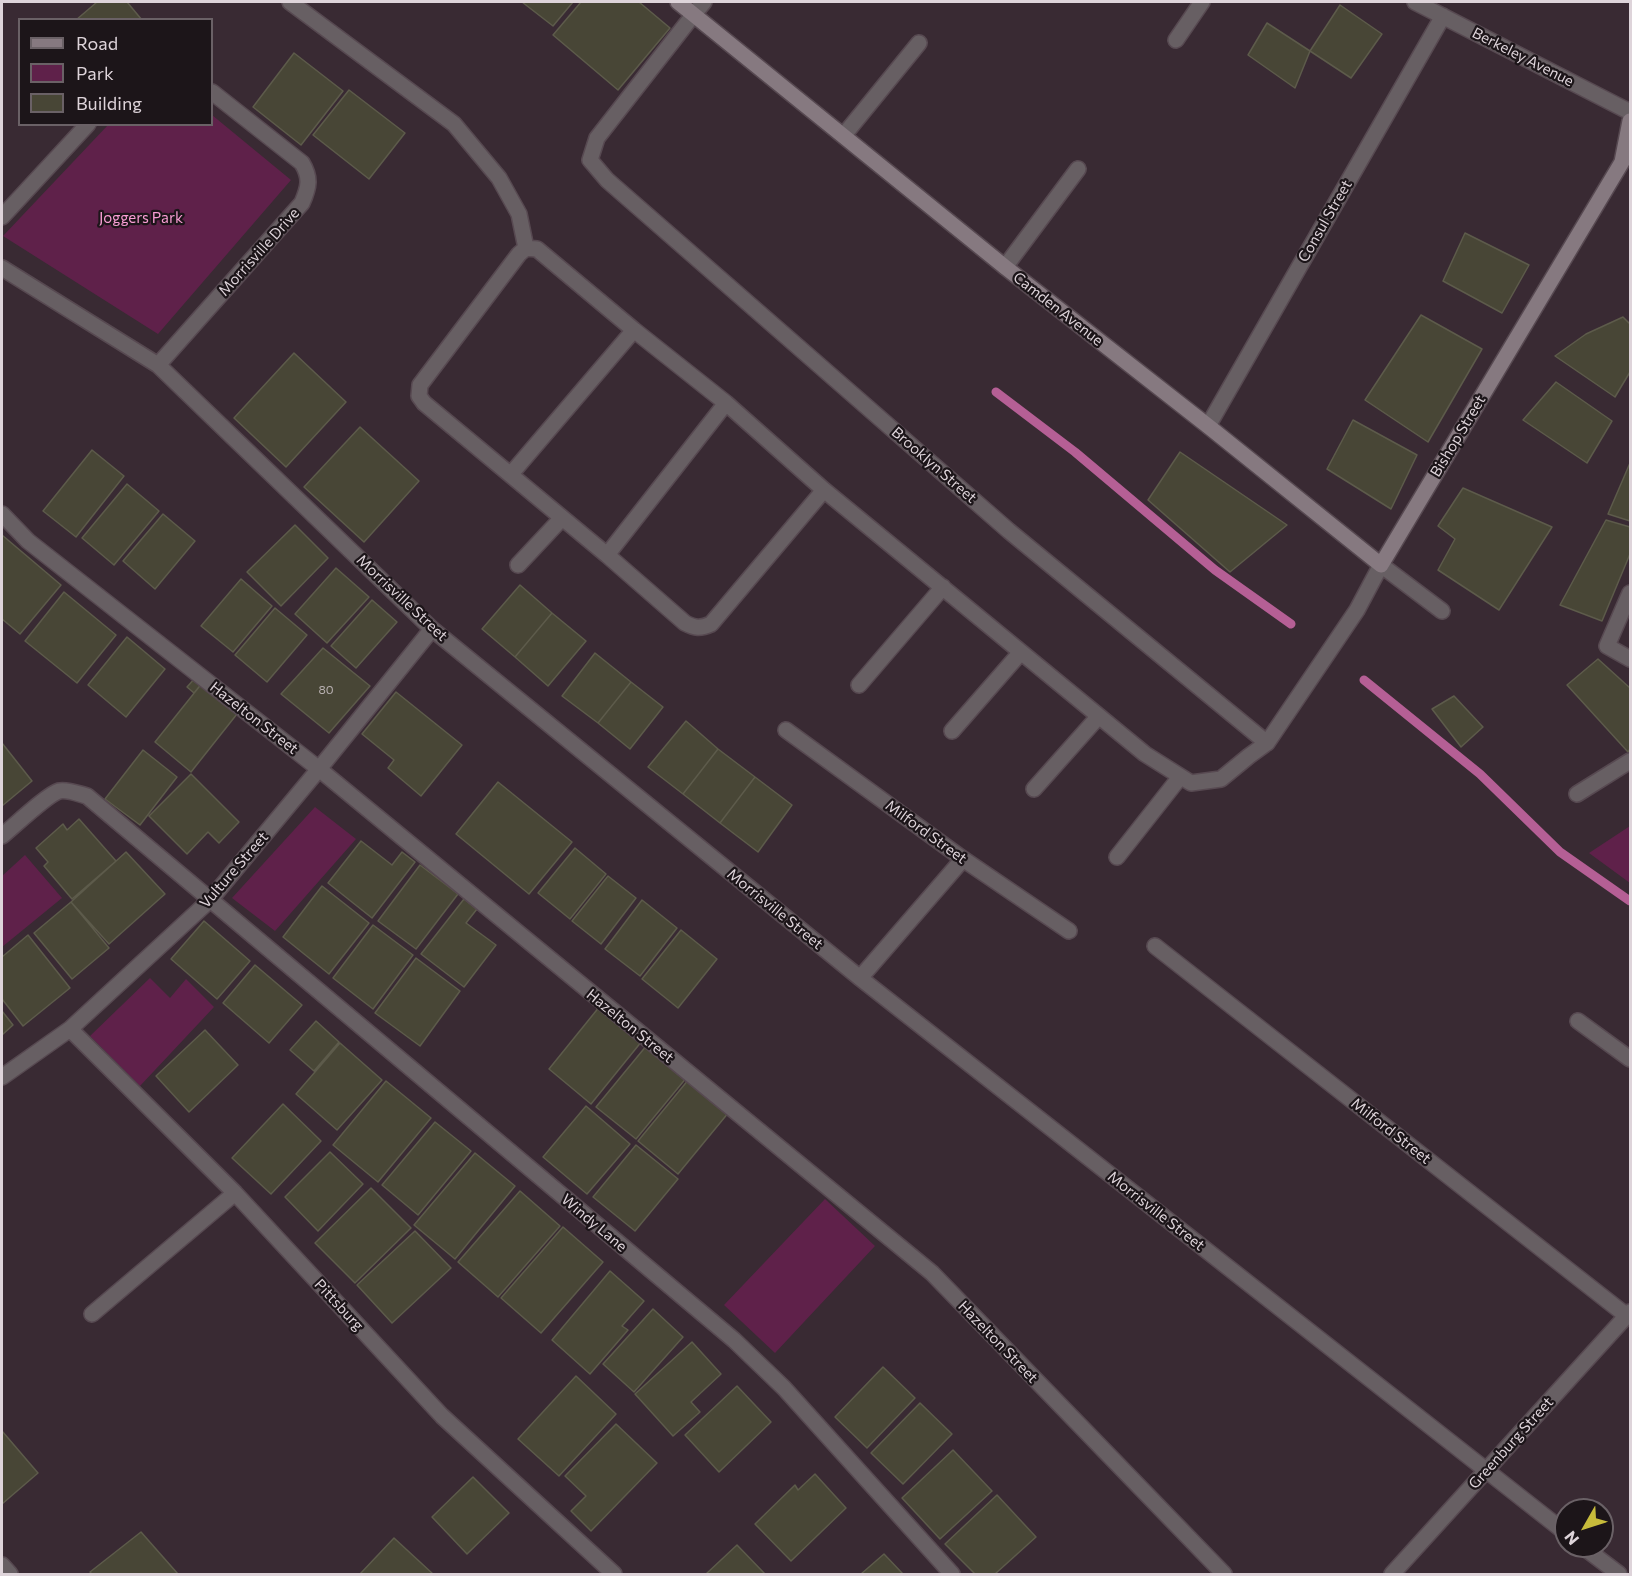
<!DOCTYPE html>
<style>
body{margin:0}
#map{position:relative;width:1632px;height:1576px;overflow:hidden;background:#392a33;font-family:Commissioner,sans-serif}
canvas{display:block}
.frame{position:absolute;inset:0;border:3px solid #ded4da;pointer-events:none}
.legend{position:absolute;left:18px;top:18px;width:195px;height:108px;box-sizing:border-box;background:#1c1519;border:2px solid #6a6166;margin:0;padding:8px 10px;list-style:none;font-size:18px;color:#ded4da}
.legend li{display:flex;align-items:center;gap:12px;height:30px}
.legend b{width:30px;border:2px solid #6a6166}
.north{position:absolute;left:1554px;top:1498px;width:60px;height:60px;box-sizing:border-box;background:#1c1519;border:2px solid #6a6166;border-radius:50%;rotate:231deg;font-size:16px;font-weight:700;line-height:24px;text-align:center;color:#ded4da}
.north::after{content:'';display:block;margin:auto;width:21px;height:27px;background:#c7bb3b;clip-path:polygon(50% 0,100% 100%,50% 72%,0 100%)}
</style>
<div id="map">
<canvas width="1632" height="1576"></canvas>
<div class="frame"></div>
<ul class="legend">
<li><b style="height:8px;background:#867980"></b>Road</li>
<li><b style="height:16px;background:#5f214a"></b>Park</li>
<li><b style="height:16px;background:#484636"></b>Building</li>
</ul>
<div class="north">N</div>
</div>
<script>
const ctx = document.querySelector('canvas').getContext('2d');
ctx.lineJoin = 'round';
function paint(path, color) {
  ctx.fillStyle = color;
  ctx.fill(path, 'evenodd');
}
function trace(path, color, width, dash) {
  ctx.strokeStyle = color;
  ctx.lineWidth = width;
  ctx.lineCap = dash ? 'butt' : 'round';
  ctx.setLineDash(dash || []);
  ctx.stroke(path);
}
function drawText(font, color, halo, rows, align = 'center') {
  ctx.font = font + ' Commissioner,sans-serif';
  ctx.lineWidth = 4.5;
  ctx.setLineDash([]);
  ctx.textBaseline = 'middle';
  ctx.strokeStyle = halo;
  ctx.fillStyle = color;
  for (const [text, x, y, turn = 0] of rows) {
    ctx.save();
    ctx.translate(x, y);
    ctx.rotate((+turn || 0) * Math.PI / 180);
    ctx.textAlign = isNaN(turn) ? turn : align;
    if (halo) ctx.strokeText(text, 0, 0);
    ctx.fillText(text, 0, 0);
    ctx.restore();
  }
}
const green = new Path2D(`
 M212 115 291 180 158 334 3 236 108 125 212 124Z
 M315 807 356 839 275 931 232 898Z
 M1630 826V883L1589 853Z
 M25 855 62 898 2 947V876Z
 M150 978 170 998 186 979 214 1007 140 1086 90 1036Z
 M825 1199 875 1246 775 1353 724 1305Z`);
const stream = new Path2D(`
 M996 392 1075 452 1215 570 1291 624
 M1364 680 1480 774 1560 852 1630 901`);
const building = new Path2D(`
 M97 2H127L142 20H76Z
 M522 2H573L553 26Z
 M581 2H639L670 28 618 90 553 35Z
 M1340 5 1382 34 1351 78 1310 51Z
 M1267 23 1310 51 1295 88 1248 55Z
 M294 53 343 91 301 145 253 107Z
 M349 90 405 133 369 179 313 135Z
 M1465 233 1529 265 1502 313 1443 281Z
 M1421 315 1482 349 1428 442 1365 400Z
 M1623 317 1630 324V372L1615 397 1555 356 1586 334Z
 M294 353 346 402 286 467 234 418Z
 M1556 382 1612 421 1587 463 1523 420Z
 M1353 420 1417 455 1391 509 1327 469Z
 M360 427 419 481 364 542 304 487Z
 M92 450 124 476 76 537 43 511Z
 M1180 452 1287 525 1230 572 1148 500Z
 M1630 463V521L1608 514Z
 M127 484 159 511 114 565 82 538Z
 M1463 488 1552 527 1499 610 1438 570 1455 539 1438 526Z
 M163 514 195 541 155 589 123 561Z
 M1606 520 1630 527V554L1602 621 1560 605Z
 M295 525 328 558 281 606 247 572Z
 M2 535 61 585 20 634 2 619Z
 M336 568 369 597 327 643 295 614Z
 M241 579 272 606 233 652 201 626Z
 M520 585 552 613 515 657 482 629Z
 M64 592 116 635 77 683 25 641Z
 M372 600 397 622 356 668 331 646Z
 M275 608 307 635 267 682 235 655Z
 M552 613 586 641 548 686 515 657Z
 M127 637 165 669 126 717 88 685Z
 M323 648 370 686 329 733 281 694Z
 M595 653 631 682 598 723 562 696Z
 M1598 659 1630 688V749L1628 752 1567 685Z
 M196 677 203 682 194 693 187 687Z
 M203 682 237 714 191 772 155 742Z
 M631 682 663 707 630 749 598 723Z
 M396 692 462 745 421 796 388 768 394 760 362 734Z
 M1454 696 1483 727 1461 747 1432 709Z
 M686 721 718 749 683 794 648 767Z
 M2 743 32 781 2 806Z
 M718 749 755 777 720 823 683 794Z
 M143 750 177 777 140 825 105 799Z
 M191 774 239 822 219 843 208 832 187 854 149 816Z
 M755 777 792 805 758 852 720 823Z
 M498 782 572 842 529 894 456 834Z
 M79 819 116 861 72 899 44 866 48 862 36 848 63 824 67 830Z
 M361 841 392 865 402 852 415 862 372 918 328 883Z
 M575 848 606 874 570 919 538 893Z
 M126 852 165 894 109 944 71 902Z
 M420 865 458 894 416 949 378 921Z
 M608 876 636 898 601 944 572 921Z
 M322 886 369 923 329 974 283 937Z
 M464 899 477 909 466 923 496 945 464 987 421 954Z
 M642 900 677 928 640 976 605 949Z
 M71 902 109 948 72 979 34 933Z
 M204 921 250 961 217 999 171 959Z
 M373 925 413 955 373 1009 333 978Z
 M681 930 717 959 678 1008 642 979Z
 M28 935 70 988 23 1026 2 999V957Z
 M416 958 460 991 420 1046 375 1013Z
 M255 965 302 1005 269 1043 223 1003Z
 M600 1006 642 1041 591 1104 549 1069Z
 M2 1011 13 1025 2 1035Z
 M316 1021 339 1042 314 1071 290 1050Z
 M205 1030 238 1065 189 1112 156 1076Z
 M340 1043 382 1080 337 1130 296 1094Z
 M647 1045 687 1077 636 1139 596 1107Z
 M689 1079 729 1112 678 1174 638 1141Z
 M386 1081 431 1118 378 1182 333 1145Z
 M283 1104 321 1141 271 1194 232 1158Z
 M586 1106 630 1144 587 1194 543 1157Z
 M435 1122 471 1151 418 1215 382 1185Z
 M636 1145 678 1179 635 1231 593 1197Z
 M330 1152 363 1184 318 1231 285 1197Z
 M475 1153 515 1186 455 1259 414 1225Z
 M371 1188 411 1228 355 1283 315 1243Z
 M520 1191 560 1226 498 1297 458 1262Z
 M563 1227 603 1262 541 1333 501 1298Z
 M415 1231 451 1268 392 1323 357 1285Z
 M610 1271 644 1301 622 1326 628 1330 590 1374 552 1340Z
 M653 1309 683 1337 634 1392 603 1364Z
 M692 1342 721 1374 691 1402 700 1412 673 1436 635 1394Z
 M883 1367 915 1398 867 1448 835 1417Z
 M576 1376 616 1414 559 1476 518 1439Z
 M737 1386 771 1422 719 1472 685 1435Z
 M920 1403 952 1434 903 1484 871 1453Z
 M616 1424 657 1463 591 1531 571 1511 586 1496 565 1476Z
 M2 1431 38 1473 2 1504Z
 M953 1450 992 1491 940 1539 902 1498Z
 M815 1474 846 1508 791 1561 755 1524 795 1485 798 1490Z
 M473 1477 509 1513 467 1554 432 1517Z
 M997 1495 1036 1537 995 1574H975L945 1544Z
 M141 1532 178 1574H92L90 1572Z
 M394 1538 433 1574H360Z
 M737 1545 765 1574H706Z
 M884 1554 903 1574H861Z`);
const lane = new Path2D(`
 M694 14 704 2
 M844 135 919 43
 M1005 267 1078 169`);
const street = new Path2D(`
 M290 2 454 124 499 178 519 214 526 248
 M1415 2 1630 112
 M694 14 597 138 590 160 607 180 1009 531 1267 743
 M1176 40 1202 2
 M2 217 88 124
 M2 268 158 365 432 629 860 978 1566 1533
 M158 365 302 203C309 187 311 178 302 163L212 92
 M1208 426 1443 16
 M511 474 634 330
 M824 490 711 624C700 629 695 628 685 623L607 555 424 403 419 396 420 385 519 254 526 248 537 249 634 330 726 403 824 490 1145 754 1191 783 1221 779 1249 756 1267 743 1357 610 1381 565 1442 611
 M2 514 28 541 319 769 932 1273 1224 1574
 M607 555 726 403
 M518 565 562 518
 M1630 593 1607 646 1630 659
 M859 685 943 587
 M786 730 963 859 1069 931
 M952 731 1021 652
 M1034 789 1099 716
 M1577 794 1630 761
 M2 836C13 827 48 794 59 791 67 789 79 794 87 796L734 1340 784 1388 952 1574
 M1117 857 1180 777
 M1155 946 1627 1316
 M860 978 963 859
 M1578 1021 1630 1059
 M70 1029 235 1193 442 1416 614 1574
 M2 1077 70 1029 210 900 319 769 432 629
 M92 1314 235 1193
 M1582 1546 1619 1574
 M2 1565 10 1574
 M1392 1574 1630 1312`);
const secondary = new Path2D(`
 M678 2 1005 267 1208 426 1381 565 1622 162 1630 121`);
const numberNames = [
 ["80",326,690]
];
const streetNames = [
 ["Berkeley Avenue",1523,57,27],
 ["Consul Street",1325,221,-60],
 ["Morrisville Drive",259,252,-48],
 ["Camden Avenue",1058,309,38],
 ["Bishop Street",1458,436,-59],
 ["Brooklyn Street",934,465,41],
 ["Morrisville Street",402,598,43],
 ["Hazelton Street",254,718,38],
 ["Milford Street",926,832,36],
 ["Vulture Street",234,870,-49],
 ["Morrisville Street",775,909,39],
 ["Hazelton Street",630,1026,39],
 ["Milford Street",1391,1131,38],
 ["Morrisville Street",1156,1211,38],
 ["Windy Lane",594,1223,40],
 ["Pittsburg",339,1305,47],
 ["Hazelton Street",998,1342,46],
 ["Greenburg Street",1511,1443,-48]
];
const parkNames = [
 ["Joggers Park",141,218]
];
paint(green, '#5f214a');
trace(stream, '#b55f95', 9);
paint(building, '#484636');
trace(building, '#5d5b4b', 1.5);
trace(lane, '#574951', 18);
trace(street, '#574951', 18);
trace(secondary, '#574951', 18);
trace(lane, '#675f63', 15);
trace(street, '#675f63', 15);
trace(secondary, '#867980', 15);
drawText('12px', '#b8b0b1', null, numberNames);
drawText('15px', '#ded4da', '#1c1519', streetNames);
drawText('15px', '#f89dd4', '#1c1519', parkNames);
</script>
